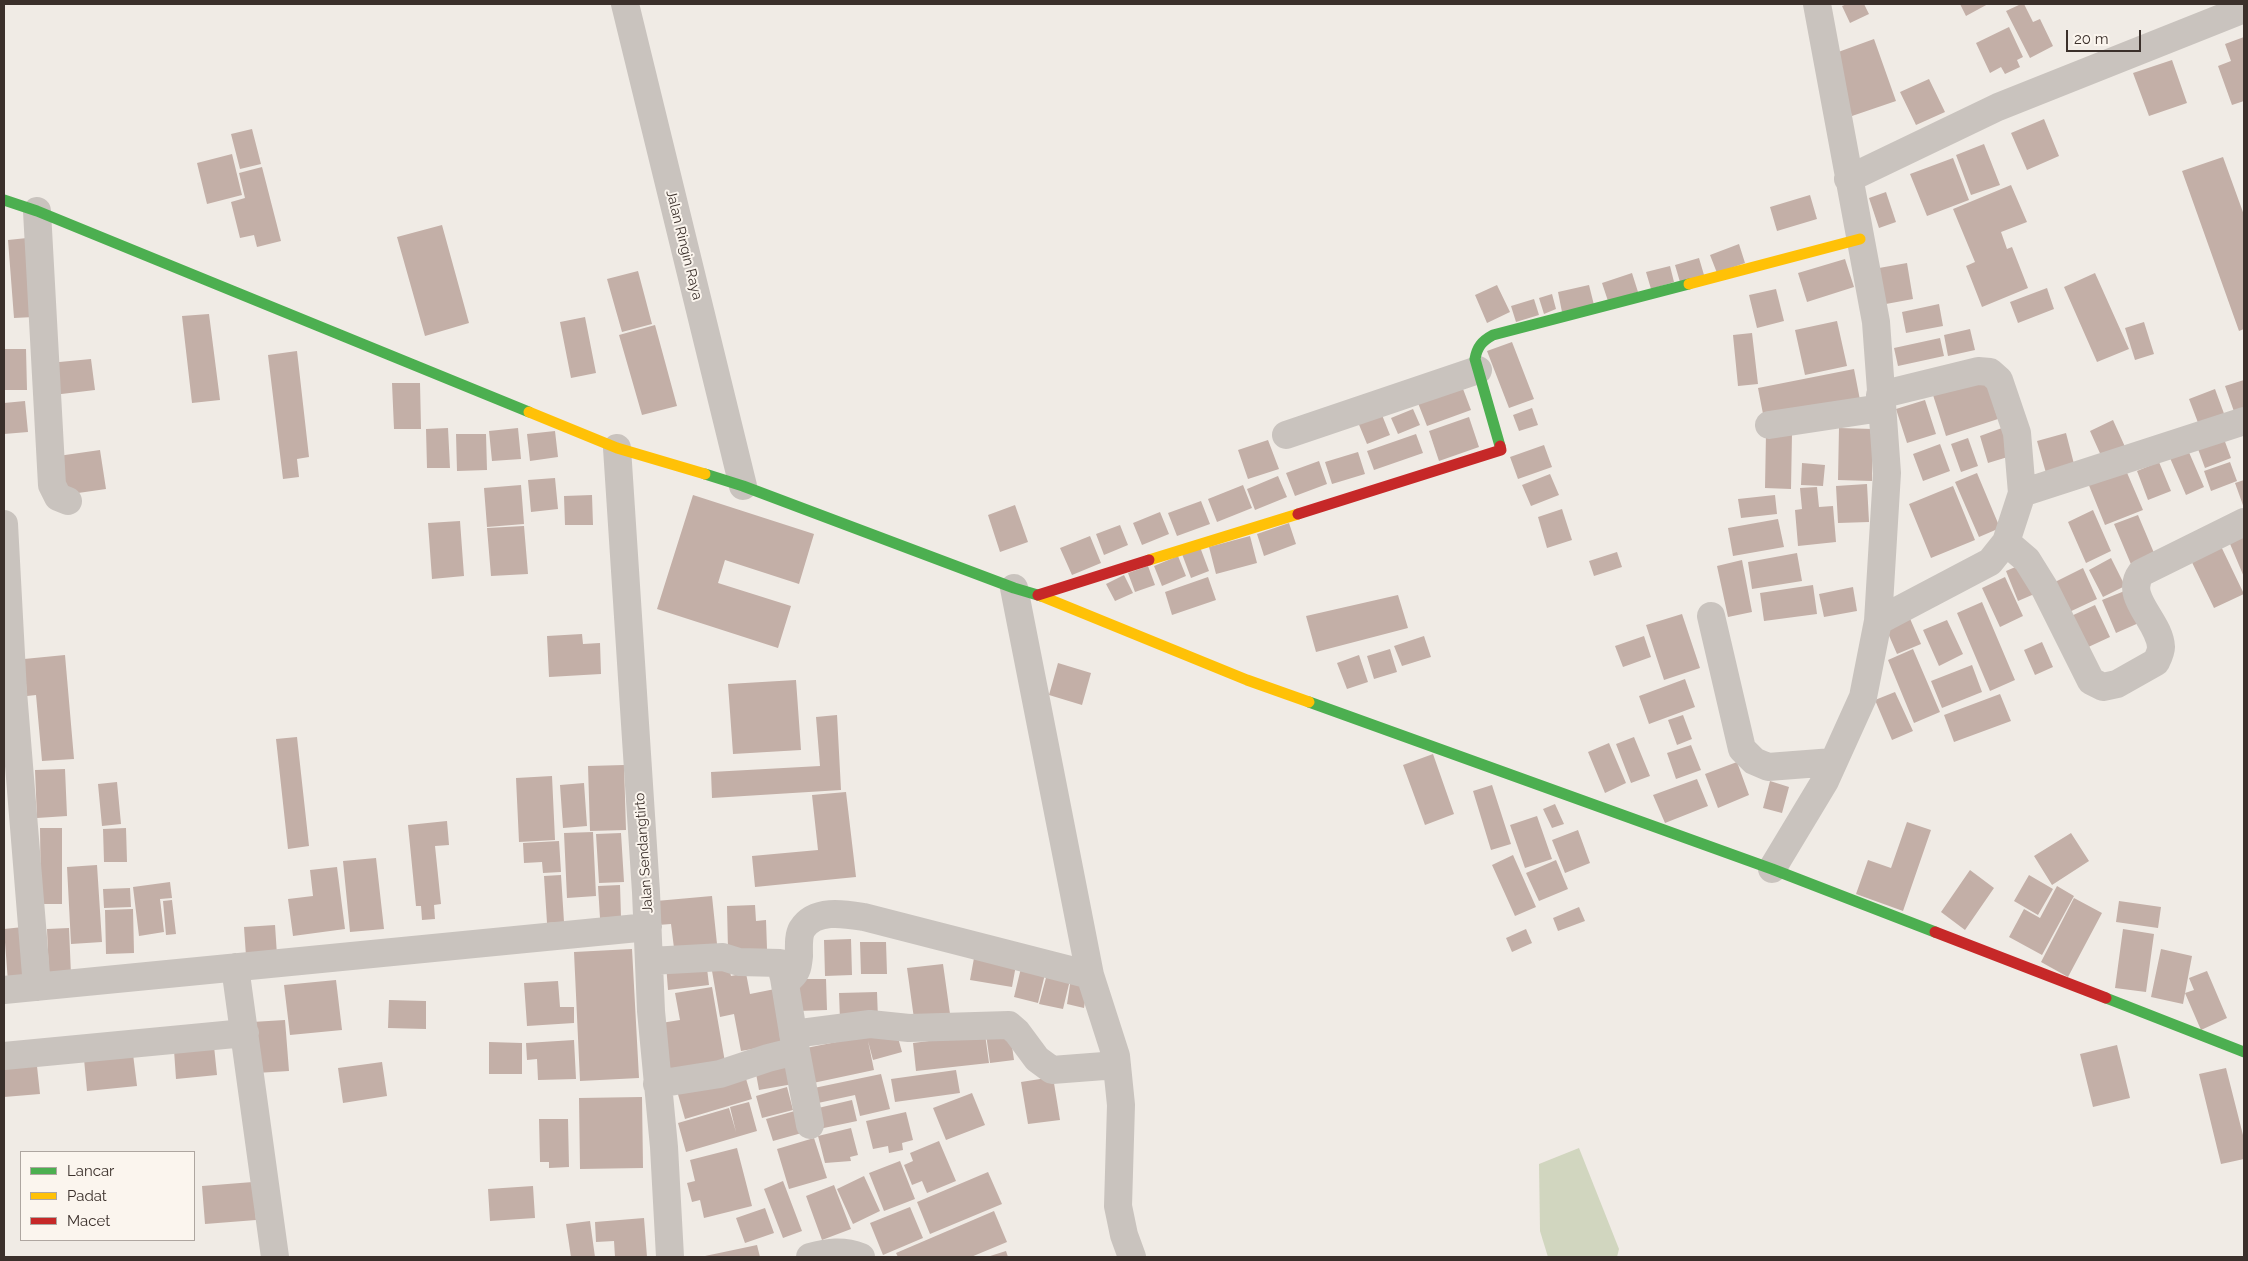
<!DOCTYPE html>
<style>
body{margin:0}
#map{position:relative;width:2248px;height:1261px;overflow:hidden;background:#f0ebe5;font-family:Raleway,sans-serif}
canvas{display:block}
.frame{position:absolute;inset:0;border:5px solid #3b302b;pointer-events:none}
.legend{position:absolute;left:20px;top:1151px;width:175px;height:90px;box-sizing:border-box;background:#fbf5ee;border:1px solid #aea6a0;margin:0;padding:6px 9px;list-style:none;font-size:15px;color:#3b302b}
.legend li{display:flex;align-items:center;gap:10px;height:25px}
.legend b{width:25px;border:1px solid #aea6a0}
.scale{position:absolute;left:2066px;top:30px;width:75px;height:22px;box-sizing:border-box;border:2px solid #3b302b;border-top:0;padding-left:6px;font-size:15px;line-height:18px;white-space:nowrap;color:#3b302b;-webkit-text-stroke:4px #fbf5ee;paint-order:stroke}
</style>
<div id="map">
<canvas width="2248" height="1261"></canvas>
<div class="frame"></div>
<ul class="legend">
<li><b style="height:6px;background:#4caf50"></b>Lancar</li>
<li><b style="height:6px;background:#ffc107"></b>Padat</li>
<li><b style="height:6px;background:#c62828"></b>Macet</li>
</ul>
<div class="scale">20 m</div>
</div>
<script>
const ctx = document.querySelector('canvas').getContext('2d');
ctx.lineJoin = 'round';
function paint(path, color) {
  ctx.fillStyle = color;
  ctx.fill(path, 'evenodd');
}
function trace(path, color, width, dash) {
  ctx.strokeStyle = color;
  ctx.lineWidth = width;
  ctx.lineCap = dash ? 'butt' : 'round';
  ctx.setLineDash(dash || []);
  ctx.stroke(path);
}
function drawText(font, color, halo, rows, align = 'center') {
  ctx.font = font + ' Raleway,sans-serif';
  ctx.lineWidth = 4;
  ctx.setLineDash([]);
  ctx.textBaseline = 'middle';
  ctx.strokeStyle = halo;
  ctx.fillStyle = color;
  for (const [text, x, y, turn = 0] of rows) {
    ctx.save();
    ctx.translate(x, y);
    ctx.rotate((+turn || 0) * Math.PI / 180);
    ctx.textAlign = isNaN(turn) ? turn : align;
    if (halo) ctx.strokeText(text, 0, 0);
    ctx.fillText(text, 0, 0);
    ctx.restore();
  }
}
const green = new Path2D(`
 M1579 1148 1619 1249 1617 1257H1548L1540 1231 1539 1164Z`);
const building = new Path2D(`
 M1847 4H1864L1869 14 1850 23 1842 6Z
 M1960 4H1988L1966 16Z
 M2021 4H2024L2033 22 2040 19 2053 46 2030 58 2006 11Z
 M2009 27 2023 57 2017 60 2020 67 2005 74 2001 67 1990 73 1976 43Z
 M2244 37V101L2232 105 2218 66 2231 61 2225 44Z
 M1874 39 1896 101 1852 116 1830 55Z
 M2172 60 2187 103 2149 116 2133 73Z
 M1929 79 1945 112 1916 125 1900 92Z
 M2044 119 2059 156 2027 170 2011 133Z
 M252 129 261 164 240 169 231 134Z
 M1984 144 2000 185 1971 195 1956 155Z
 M232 154 242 195 207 204 197 163Z
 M2223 157 2244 215V329L2239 331 2182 171Z
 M1953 158 1969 200 1927 216 1910 174Z
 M262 167 281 241 257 247 254 235 240 238 231 202 245 198 239 173Z
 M2011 185 2027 222 2001 232 2007 249 2012 247 2028 288 1982 307 1966 266 1975 262 1953 209Z
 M1886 192 1896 222 1879 228 1869 198Z
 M1810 195 1817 219 1777 231 1770 207Z
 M442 225 469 323 425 336 397 237Z
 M27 238 34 317 14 318 8 240Z
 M1739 244 1745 263 1717 273 1710 255Z
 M1699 258 1704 275 1680 282 1675 265Z
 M1845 259 1854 287 1807 302 1798 273Z
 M1907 263 1913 299 1886 304 1879 268Z
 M1670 266 1674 282 1651 289 1646 272Z
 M638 271 652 324 622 332 607 279Z
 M1632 273 1638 292 1608 301 1602 283Z
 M2095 273 2129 349 2097 362 2064 287Z
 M1497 285 1510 312 1487 323 1475 295Z
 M1589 285 1594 305 1562 312 1558 292Z
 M2047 288 2054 309 2018 323 2010 302Z
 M1776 289 1784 321 1757 328 1749 295Z
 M1552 294 1556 309 1544 314 1539 298Z
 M1534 299 1539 315 1516 322 1511 306Z
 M1939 304 1943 326 1906 333 1902 312Z
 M209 314 220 400 192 403 182 316Z
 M585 317 596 373 571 378 560 322Z
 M1837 321 1847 366 1805 375 1795 330Z
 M2144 322 2154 354 2135 360 2125 328Z
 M655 325 677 406 642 415 619 335Z
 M1970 329 1975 350 1948 356 1944 335Z
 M1752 333 1758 384 1738 386 1733 335Z
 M1940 338 1944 356 1898 366 1894 348Z
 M1512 342 1534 399 1509 408 1487 351Z
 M4 349H26L27 390H4Z
 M297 351 309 457 297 459 299 477 283 479 268 355Z
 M91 359 95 390 53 395 49 363Z
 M1854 369 1860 400 1764 419 1758 388Z
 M1985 379 1998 419 1946 436 1933 395Z
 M2244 380V418L2237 420 2225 386Z
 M1460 381 1471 410 1427 426 1416 398Z
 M392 383H420L421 429H394Z
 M2215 389 2226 419 2200 428 2189 399Z
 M1925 400 1936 434 1907 443 1896 409Z
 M25 401 28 432 4 434V403Z
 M1378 405 1390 435 1367 444 1355 415Z
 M1532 408 1538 425 1519 431 1513 415Z
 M1413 409 1420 425 1398 434 1391 418Z
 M1469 417 1479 447 1439 461 1429 431Z
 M2113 420 2126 449 2103 460 2090 431Z
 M448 428 450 468H427L426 429Z
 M518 428 521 459 492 461 489 431Z
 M1839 428 1873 429 1872 481 1838 480Z
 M2002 428 2011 456 1988 463 1980 436Z
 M555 431 558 457 530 461 527 434Z
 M1766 433H1792L1791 489 1765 488Z
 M2066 433 2074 464 2046 473 2037 441Z
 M456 434H486L487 470 457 471Z
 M1416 434 1423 453 1374 470 1367 451Z
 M1968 438 1978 466 1961 472 1951 444Z
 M2224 439 2231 458 2205 468 2198 449Z
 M1268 440 1279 469 1248 479 1238 450Z
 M1940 444 1950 471 1923 481 1913 454Z
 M1544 445 1552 467 1518 479 1510 457Z
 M100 450 106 489 64 495 58 456Z
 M2188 450 2204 487 2186 495 2170 458Z
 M1358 452 1365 474 1332 484 1325 462Z
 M1319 461 1327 484 1295 496 1286 473Z
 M2159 462 2171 491 2148 500 2137 471Z
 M2230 462 2237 481 2211 491 2204 471Z
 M1802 463 1825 465 1823 486 1801 485Z
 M2125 468 2143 510 2105 525 2088 483Z
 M1977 473 2000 528 1979 537 1955 482Z
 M1550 474 1559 495 1531 506 1522 485Z
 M1278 476 1287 497 1255 510 1247 489Z
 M555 478 558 509 531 512 528 480Z
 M2244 480V508L2235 483Z
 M1867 484 1869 522 1838 523 1836 486Z
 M521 485 524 524 487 527 484 488Z
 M1243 485 1252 508 1217 522 1208 499Z
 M1953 486 1975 540 1931 558 1909 504Z
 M1817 487 1819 507 1833 506 1836 542 1798 546 1795 510 1802 509 1800 488Z
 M592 495 593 525H565L564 496Z
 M693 495 814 534 799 584 725 560 718 583 791 606 778 648 657 609Z
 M1775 495 1777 514 1741 518 1738 499Z
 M1201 501 1210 524 1177 536 1168 513Z
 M1015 505 1028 542 1000 552 988 515Z
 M1562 509 1572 540 1547 548 1538 517Z
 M2093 510 2111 551 2086 563 2068 522Z
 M1160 512 1169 534 1142 545 1133 523Z
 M2138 515 2157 560 2133 569 2114 524Z
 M1778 519 1784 547 1733 556 1728 528Z
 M460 521 464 576 432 579 428 523Z
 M1289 523 1296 544 1264 556 1257 534Z
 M2244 524V577L2225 532Z
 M1120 525 1128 545 1104 555 1096 534Z
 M524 526 528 574 491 576 487 528Z
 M1090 536 1101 563 1072 575 1060 548Z
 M1250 536 1257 563 1216 574 1209 547Z
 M2217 538 2244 594 2214 608 2187 552Z
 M1200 547 1209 571 1191 578 1182 554Z
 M1617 552 1622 567 1594 576 1589 561Z
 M1797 553 1802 581 1752 589 1748 562Z
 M1178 556 1186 576 1162 586 1154 566Z
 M2111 558 2125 586 2103 597 2089 570Z
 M1742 560 1752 612 1728 617 1717 566Z
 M2027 562 2039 592 2018 601 2006 571Z
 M1148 566 1155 585 1135 592 1128 573Z
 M2083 568 2097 599 2065 614 2051 584Z
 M1124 575 1133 593 1115 601 1106 584Z
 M1208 577 1216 600 1172 615 1165 592Z
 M2005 577 2023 616 2000 627 1982 588Z
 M1813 585 1817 614 1764 621 1760 593Z
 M1853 587 1857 611 1824 617 1819 594Z
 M2127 590 2141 622 2116 633 2102 600Z
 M1398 595 1408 628 1316 652 1306 616Z
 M1982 602 2015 680 1990 691 1957 613Z
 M2095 605 2110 637 2084 649 2069 617Z
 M1682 614 1700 668 1664 680 1646 625Z
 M1908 614 1921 644 1897 654 1884 624Z
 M1947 620 1963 654 1939 666 1923 630Z
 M582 634 583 644 600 643 601 674 549 677 547 636Z
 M1424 636 1431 657 1402 666 1394 646Z
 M1644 636 1651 657 1623 667 1615 646Z
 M2042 642 2053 667 2035 675 2024 650Z
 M1390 649 1397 672 1374 679 1367 656Z
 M1913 649 1940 712 1914 723 1888 660Z
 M65 655 74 759 42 761 36 695 27 696 24 659Z
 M1359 655 1368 682 1347 689 1337 663Z
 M1058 663 1091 673 1082 705 1049 695Z
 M1972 665 1982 692 1942 708 1931 681Z
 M1685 679 1695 707 1649 724 1639 696Z
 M796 680 801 750 733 754 728 684Z
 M1895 692 1913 731 1892 740 1875 700Z
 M2000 694 2011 721 1954 742 1944 715Z
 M837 715 841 790 712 798 711 772 820 766 816 717Z
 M1683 715 1692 739 1677 745 1668 720Z
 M297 737 309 846 288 849 276 739Z
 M1634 737 1650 776 1631 783 1616 744Z
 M1609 743 1626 783 1605 793 1588 752Z
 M1691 745 1701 770 1676 779 1667 753Z
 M1433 754 1454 814 1425 825 1403 765Z
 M1737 762 1749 795 1718 808 1705 774Z
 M624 765 626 830 590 831 588 766Z
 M65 769 67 816 37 818 35 770Z
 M552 776 555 840 519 842 516 778Z
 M1697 779 1708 806 1665 823 1653 795Z
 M1770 781 1789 787 1782 813 1763 808Z
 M117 782 121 824 102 826 98 784Z
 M584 783 587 826 563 828 560 785Z
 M1492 785 1511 844 1491 850 1473 791Z
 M846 792 856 877 755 887 752 856 818 850 812 795Z
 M1555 804 1564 824 1552 828 1543 809Z
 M1537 816 1552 859 1525 868 1510 825Z
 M447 821 449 845 435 846 441 904 434 905 435 919 422 920 421 906H416L408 825Z
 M1907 822 1931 830 1903 911 1856 894 1868 860 1891 868Z
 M40 828H62V904H41Z
 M126 828 127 862H104L103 829Z
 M1578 830 1590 863 1565 873 1552 840Z
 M593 832 596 896 567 898 564 833Z
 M621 833 624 882 599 883 596 834Z
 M2071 833 2089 861 2052 885 2034 856Z
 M559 841 561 872 543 873 542 862 524 863 523 843Z
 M1513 855 1536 907 1515 916 1492 865Z
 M376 858 384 929 350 932 343 861Z
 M1556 860 1568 889 1539 901 1526 873Z
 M97 865 102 942 71 944 67 867Z
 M337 867 345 929 293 936 288 899 313 896 310 870Z
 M1970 870 1994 888 1965 930 1941 912Z
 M561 875 564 922 547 923 544 876Z
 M2029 875 2053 889 2038 915 2014 901Z
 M170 882 172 898 160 899 164 932 139 936 133 887Z
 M620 885 621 917 600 918 598 886Z
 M2057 886 2074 896 2042 955 2009 937 2024 909 2040 918Z
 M130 888 131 907 104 908 103 889Z
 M712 896 717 944 674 948 671 924 658 925 656 901Z
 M2074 898 2102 913 2068 977 2041 962Z
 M172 900 176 934 166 935 163 901Z
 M2119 901 2161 907 2158 928 2116 922Z
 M755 905 756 921 766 920 767 949 728 950 727 906Z
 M1579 907 1585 921 1558 931 1553 918Z
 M133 909 134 953 106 954 105 910Z
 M275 925 277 955 246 956 244 927Z
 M23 927 28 981 8 982 4 929Z
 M69 928 71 975 49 976 47 929Z
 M1526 929 1532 943 1512 952 1506 938Z
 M2123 929 2154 934 2146 992 2115 988Z
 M851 939 852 975 825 976 824 940Z
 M860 942H886L887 974H861Z
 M632 949 639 1078 580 1081 574 952Z
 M2161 949 2192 956 2183 1004 2151 997Z
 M974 958 1016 965 1012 987 970 980Z
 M706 960 709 985 668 990 666 964Z
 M943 964 951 1021 915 1026 907 968Z
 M729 968 731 976 746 973 750 994 775 989 785 1043 741 1051 734 1014 720 1017 712 971Z
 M1021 968 1045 974 1038 1003 1014 997Z
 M2207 971 2227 1018 2201 1030 2185 993 2194 990 2189 978Z
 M1047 974 1070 980 1063 1009 1039 1004Z
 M1071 978 1088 982 1084 1008 1067 1004Z
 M797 979H826L827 1010 798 1011Z
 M336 980 342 1030 290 1035 284 985Z
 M558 981 560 1007H574V1023L527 1026 524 983Z
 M712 987 726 1068 670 1077 661 1023 680 1020 675 993Z
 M877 992 878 1019 840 1020 839 993Z
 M389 1000 426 1001V1029L388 1028Z
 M285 1020 289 1071 256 1073 252 1022Z
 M895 1027 902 1052 873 1060 868 1041 874 1070 813 1083 806 1048 867 1036Z
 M1010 1032 1014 1060 990 1063 986 1034Z
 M985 1034 989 1063 916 1071 913 1043Z
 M574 1040 576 1079 538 1080 537 1059 527 1060 526 1043Z
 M489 1042 522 1043V1074H489Z
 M2117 1045 2130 1098 2093 1107 2080 1054Z
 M214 1046 217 1075 176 1079 174 1050Z
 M133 1054 137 1086 87 1091 84 1059Z
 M36 1057 40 1094 4 1097V1059Z
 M382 1062 387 1096 343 1103 338 1068Z
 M789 1062 793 1084 759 1090 755 1068Z
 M2226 1068 2244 1139V1159L2221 1164 2199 1074Z
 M956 1070 960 1093 895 1102 891 1079Z
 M744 1072 752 1099 685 1119 677 1091Z
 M881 1074 890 1109 860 1116 855 1095 818 1103 814 1088Z
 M1053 1077 1060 1120 1028 1124 1021 1082Z
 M787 1087 793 1110 762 1118 756 1096Z
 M972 1093 985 1125 946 1140 933 1108Z
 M642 1097 643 1168 580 1169 579 1098Z
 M852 1100 857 1121 819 1129 814 1109Z
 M749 1102 757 1131 686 1152 678 1123 729 1108 736 1132 730 1107Z
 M802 1109 809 1131 773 1141 766 1119Z
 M906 1112 913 1140 902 1143 903 1150 889 1153 888 1146 873 1149 866 1121Z
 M539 1119H568L569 1167 549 1168V1162H540Z
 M851 1128 858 1155 850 1157 851 1161 825 1163 818 1136Z
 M814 1138 827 1178 789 1189 777 1149Z
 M939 1141 956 1181 927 1193 922 1181 912 1185 904 1165 913 1161 910 1153Z
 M737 1148 752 1206 704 1218 700 1200 692 1202 687 1183 695 1181 690 1160Z
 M900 1161 915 1199 884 1211 869 1173Z
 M988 1172 1002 1204 930 1234 917 1202Z
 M864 1176 880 1211 853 1224 837 1189Z
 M783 1181 802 1231 783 1238 764 1189Z
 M253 1182 256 1220 205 1224 202 1186Z
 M834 1185 851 1229 822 1240 806 1196Z
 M533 1186 535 1218 490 1221 488 1189Z
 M910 1207 923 1238 883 1255 870 1223Z
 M765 1208 774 1233 745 1243 736 1218Z
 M994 1211 1007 1242 971 1257H898L896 1253Z
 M644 1218 647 1257H615L614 1241 596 1242 595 1222Z
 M590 1221 595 1257H571L566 1224Z
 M757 1245 760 1257H706L705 1256Z
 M1006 1251 1008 1257H987Z`);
const street = new Path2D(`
 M625 4 743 486
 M1848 179 1998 107 2244 9
 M37 211 52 485 58 497 68 501
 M1769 425 1881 408
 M1286 435 1478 370
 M617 448 646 892 651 1011 664 1147 670 1257
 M2022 493 2244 421
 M4 524 13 692 37 987
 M2006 542 2027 560 2045 589 2091 681 2103 687 2117 684 2156 662C2158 658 2161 652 2161 647 2160 621 2123 597 2141 573L2244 522
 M1014 588 1090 975 1116 1056 1121 1105 1118 1206 1124 1235 1132 1257
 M1711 616 1742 749 1754 761 1768 767 1833 762
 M1878 621 1990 562 2006 542 2022 493 2017 433 1999 380 1990 372 1978 371 1880 395
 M1772 869 1825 781 1863 697 1878 621 1887 473 1876 322 1817 4
 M650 961 723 957 739 962 780 963 784 978 796 1051
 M235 967 275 1257
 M784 978 791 977C798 971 798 964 799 956 799 947 798 936 802 929 815 908 846 914 864 917L1090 975
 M4 990 648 927
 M793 1034 870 1024 909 1028 1009 1025 1017 1032 1037 1059 1052 1070 1117 1065
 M4 1056 245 1033
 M657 1084 720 1074 768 1058 796 1051 810 1125
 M810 1257C828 1252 843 1250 861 1257`);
const fast = new Path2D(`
 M4 200 37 211 529 412
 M1500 446 1475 359C1477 347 1482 341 1493 335L1689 284
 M705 474 743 486 1014 588 1041 596
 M1309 702 1772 869 1935 932
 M2106 998 2244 1052`);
const slow = new Path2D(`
 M1689 284 1860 239
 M529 412 617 448 705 474
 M1149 560 1298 514
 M1041 596 1247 680 1309 702`);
const jam = new Path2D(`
 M1298 514 1501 450 1500 446
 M1038 595 1149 560
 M1935 932 2106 998`);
const streetNames = [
 ["Jalan Ringin Raya",684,245,76],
 ["Jalan Sendangtirto",644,853,-94]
];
paint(green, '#d1d6bf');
paint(building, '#c3afa7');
trace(street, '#c9c3be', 28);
trace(fast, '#4caf50', 11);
trace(slow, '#ffc107', 11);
trace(jam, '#c62828', 11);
drawText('14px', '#3b302b', '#fbf5ee', streetNames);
</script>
